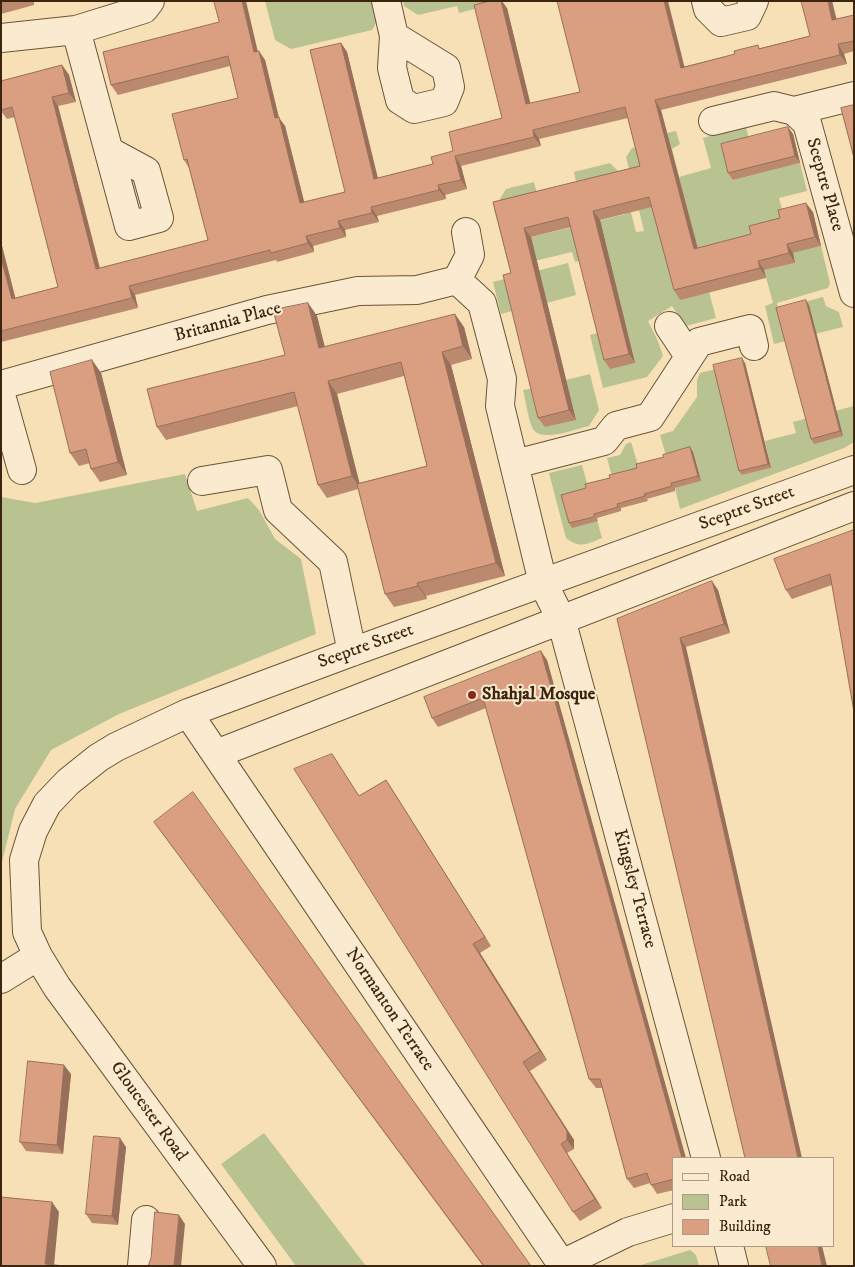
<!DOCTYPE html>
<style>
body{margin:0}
#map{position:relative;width:855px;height:1267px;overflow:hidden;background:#f7dfb6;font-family:"IM FELL DW Pica",serif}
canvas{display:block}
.frame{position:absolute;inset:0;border:2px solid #3b250c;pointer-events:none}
.legend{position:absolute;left:672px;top:1157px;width:162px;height:90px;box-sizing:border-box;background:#faead0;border:1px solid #ae9b82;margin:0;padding:6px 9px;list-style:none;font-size:15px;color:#3b250c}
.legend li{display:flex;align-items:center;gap:10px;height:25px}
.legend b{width:25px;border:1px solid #ae9b82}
</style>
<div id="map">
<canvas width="855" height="1267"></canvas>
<div class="frame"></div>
<ul class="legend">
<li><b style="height:6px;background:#faead0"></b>Road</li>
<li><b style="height:14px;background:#b8c391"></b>Park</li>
<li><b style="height:14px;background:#d99f80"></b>Building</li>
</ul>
</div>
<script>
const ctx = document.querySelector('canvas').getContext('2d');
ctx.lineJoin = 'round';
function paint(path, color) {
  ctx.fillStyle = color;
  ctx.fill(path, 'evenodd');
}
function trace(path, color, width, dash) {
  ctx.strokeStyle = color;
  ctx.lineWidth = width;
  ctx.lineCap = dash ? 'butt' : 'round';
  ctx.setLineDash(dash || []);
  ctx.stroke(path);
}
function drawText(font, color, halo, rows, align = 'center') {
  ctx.font = font + ' "IM FELL DW Pica",serif';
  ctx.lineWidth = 4;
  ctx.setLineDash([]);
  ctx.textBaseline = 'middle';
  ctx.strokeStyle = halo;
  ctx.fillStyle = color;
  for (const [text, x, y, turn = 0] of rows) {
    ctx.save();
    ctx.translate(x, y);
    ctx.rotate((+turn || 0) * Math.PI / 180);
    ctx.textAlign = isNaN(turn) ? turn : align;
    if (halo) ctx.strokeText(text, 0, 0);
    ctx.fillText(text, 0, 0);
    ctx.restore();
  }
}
const green = new Path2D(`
 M265 1H372L377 21 372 30 291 49 275 40Z
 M403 1H505L459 13 457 6 418 15 404 6Z
 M746 126 750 145 733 180 800 163 807 191 779 198 787 228 680 299 709 292 716 318 686 326 672 306 648 321 658 341 663 356 647 377 603 388 590 335 601 332 635 363 608 254 575 262 572 252 509 267 494 209 506 189 534 182 539 202 507 243 626 214 578 192 574 172 610 163 621 174 636 232 644 231 626 157 632 148 649 144 653 136 676 131 680 144 672 149 679 177 711 168 703 138Z
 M821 246 830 283 828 288 777 303 778 309 823 297 826 306 839 312 843 327 774 344 765 306 773 303 764 270 795 263 793 253Z
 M568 263 576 295 547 303 541 277 516 310 501 314 493 282Z
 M716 369 742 475 771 468 765 441 796 433 793 422 854 406V442L844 448 680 509 675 488 701 481 693 452 667 459 660 435 673 431 697 397V380L700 373Z
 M590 374 599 410 589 426C576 429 541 443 533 429 528 420 526 401 523 390L535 388 545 427 576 419 566 380Z
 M631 442 640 472 613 480 607 458 620 455 626 444Z
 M582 465 602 538C587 544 580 549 566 538L549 473Z
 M185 474 197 511 248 498 259 510 275 539 301 559 316 634 119 714 51 750 15 809 1 866V497L35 503Z
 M264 1133 366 1266H296L221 1164Z
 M690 1250 696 1255 699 1266H638Z`);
const minor = new Path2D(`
 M386 1 394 36 392 68 400 100 414 109 444 102 450 87 446 68 394 36
 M706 1 708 9 721 22 747 16 754 1
 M76 30 129 226 159 218 146 171 109 151
 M1 38 76 30 144 9 150 1
 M794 111 854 96
 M713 121 774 106 794 111 807 123 854 293
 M457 280 470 255 466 232
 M669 326 689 356
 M1 385 267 310 358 291 417 290 457 280 482 303 502 379 500 406 543 583 561 619 706 1158
 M1 395 22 470
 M515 464 604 441 616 426 650 417 699 342 750 329 754 346
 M202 481 268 470 278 510 333 562 352 652
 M188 713 563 1266
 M216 754 854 506
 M1 979 38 956
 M729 1246 734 1266
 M562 1264 628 1232 674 1218
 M142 1266 146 1220
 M262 1266 57 987 38 956 27 932 24 860 33 831 47 804 68 782 98 758 116 747 188 713 352 652 854 470`);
const wall = new Path2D(`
 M1 1H34V5L1 14Z
 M832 1 836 19 854 15V51L844 54 847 64 661 110 698 248 751 234 813 212 821 246 793 253 795 263 764 270 766 278 680 300 674 290 652 207 600 220 635 363 610 369 604 360 571 227 531 237 576 420 545 427 538 418 511 273 493 202 640 166 628 118 539 139 541 146 461 166 467 189 445 195 446 199 377 216 379 222 345 230 346 237 313 246 314 252 277 262 276 260 135 295 138 308 1 342V242L15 298 58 287 15 117 7 119 1 111V81L62 65 69 75 76 102 58 106 100 268 208 240 189 168 184 160 238 98 230 66 118 95 111 85 103 52 258 51 265 60 279 118 285 126 304 202 345 192 341 43 347 52 378 178 433 164 502 118 507 8 530 104 810 36Z
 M793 134 800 163 733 180 728 173Z
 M308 303 317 316 325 347 464 327 472 359 451 365 505 576 426 596 427 599 394 607 385 594 358 489 327 498 318 485 298 406 166 440 157 427 285 355ZM404 376 427 466 359 483 337 394Z
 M809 305 843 436 814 444 811 439Z
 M92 360 101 373 127 475 100 482 91 469 90 463 79 466 70 453Z
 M745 363 771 468 742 475 739 471Z
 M690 447 693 452 701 481 675 488V491L647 499 648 501 621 508V511L597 518 598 521 572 528 569 523 586 488 610 478Z
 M854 530 832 585 792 599 786 590Z
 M718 590 730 633 686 647 617 619Z
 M547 660 674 1158V1190L657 1194 650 1183 634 1188 627 1179 602 1088H596L589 1079 486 708 438 727 432 718Z
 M332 754 359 796 386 780 491 946 480 953 547 1060 530 1071 574 1140V1149L567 1153 602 1208 580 1221 573 1212Z
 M154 822 531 1266H483Z
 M71 1074 63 1154 26 1151 20 1142Z
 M126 1147 118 1225 92 1223 86 1214Z`);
const shadedWall = new Path2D(`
 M242 1H246L260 61 254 52Z
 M501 1H502L507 8 533 114 526 104Z
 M664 1H668L687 77 681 68Z
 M828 1H832L839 29 832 20Z
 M341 43 347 52 380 188 374 179Z
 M838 44 844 54 847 64 840 55Z
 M259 51 265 60 279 118 285 126 307 213 300 203 275 118Z
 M62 65 69 75 76 102 69 93Z
 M52 97 58 106 102 278 96 269Z
 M655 100 661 110 700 258 694 249Z
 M788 127 793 134 800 163 795 156Z
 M533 130 539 139 541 146 534 137Z
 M455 156 461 166 467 189 461 180Z
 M438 185 445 195 446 199 439 190Z
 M806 203 813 212 821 246 815 237Z
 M371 207 377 216 379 222 372 213Z
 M593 211 600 220 635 363 629 354Z
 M338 221 345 230 346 237 340 228Z
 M524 228 531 237 576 420 569 410Z
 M306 236 313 246 314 252 308 243Z
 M1 242 18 308 12 299 1 258Z
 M787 244 793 253 795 263 789 253Z
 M758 261 764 270 766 278 760 268Z
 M129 286 135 295 138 308 132 298Z
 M806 300 809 305 843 436 840 431Z
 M308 303 317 316 328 361 319 348Z
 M455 314 464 327 472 359 463 346Z
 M442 352 451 365 505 576 496 563Z
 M742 358 745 363 771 468 768 464Z
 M92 360 101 373 127 475 118 462Z
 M328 381 337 394 361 489 352 476Z
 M690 447 693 452 701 481 698 476Z
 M712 581 718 590 730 633 724 624Z
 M417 583 426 596 427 599 418 586Z
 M680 638 686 647 802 1158H798Z
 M541 651 547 660 686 1158H682Z
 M386 780 392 789 491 946 485 937Z
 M473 944 480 953 547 1060 540 1051Z
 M523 1062 574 1140V1149L567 1140Z
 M64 1065 71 1074 63 1154 57 1145Z
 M120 1138 126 1147 118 1225 112 1216Z
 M561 1144 567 1153 602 1208 595 1199Z
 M52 1202 59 1212 54 1266 45 1264Z
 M179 1215 185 1224 181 1266H174Z
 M818 1246H822L827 1266H822Z`);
const building = new Path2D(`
 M214 1H242L254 52 259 51 275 118 279 117 300 203 345 192 310 50 341 43 374 179 433 164 431 157 453 151 449 132 502 118 474 5 490 1H501L526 104 580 92 557 1H664L681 68 735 54 734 51 758 45 759 49 810 36 801 1H828L832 20 854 15V41L838 44 840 55 655 100 694 249 751 234 749 226 780 218 778 210 806 203 815 237 787 244 789 253 758 261 760 268 674 290 649 197 593 211 629 354 604 360 568 217 524 228 569 410 538 418 503 275 511 273 493 202 640 166 625 107 533 130 534 137 455 156 461 180 438 185 439 190 371 207 372 213 338 221 340 228 306 236 308 243 271 253 270 250 129 286 132 298 1 331V258L12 299 58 287 12 107 1 110V81L62 65 69 93 52 97 96 269 208 240 187 159 184 160 172 114 238 98 228 56 111 85 103 52 219 22Z
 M854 105V158L841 108Z
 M788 127 795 156 728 173 721 144Z
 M806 300 840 431 811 439 776 308Z
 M308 303 319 348 455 314 463 346 442 352 496 563 417 583 418 586 385 594 357 484 427 466 401 362 328 381 352 476 318 485 294 392 157 427 147 389 285 355 273 310Z
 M742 358 768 464 739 471 713 365Z
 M92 360 118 462 91 469 86 449 70 453 50 372Z
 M690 447 698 476 671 483 672 486 644 494 645 496 617 504 618 507 594 514V517L569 523 561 495 586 488 585 484 610 478 609 475 637 468 636 464 664 457 663 455Z
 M854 530V712L830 574 786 590 774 559Z
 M712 581 724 624 680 638 798 1158H745L617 619Z
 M541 651 682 1158H674V1179L651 1185 647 1173 627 1179 600 1079H589L483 698 432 718 424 697Z
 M332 754 359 796 386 780 485 937 473 944 540 1051 523 1062 567 1131V1140L561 1144 595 1199 573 1212 294 769Z
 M193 792 531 1266H484L154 822Z
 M28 1061 64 1065 57 1145 20 1142Z
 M94 1136 120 1138 112 1216 86 1214Z
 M1 1197 52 1202 45 1264 65 1266H1Z
 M155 1212 179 1215 174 1266H148L151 1258Z
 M766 1246H818L822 1266H771Z`);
const markers = [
 [472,695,5,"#8f2418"]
];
const streetNames = [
 ["Sceptre Place",824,185,74],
 ["Britannia Place",228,323,-15],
 ["Sceptre Street",747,509,-20],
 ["Sceptre Street",366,647,-20],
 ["Kingsley Terrace",634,889,75],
 ["Normanton Terrace",389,1010,56],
 ["Gloucester Road",148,1112,54]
];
const poiNames = [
 ["Shahjal Mosque",482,695]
];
paint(green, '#b8c391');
trace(minor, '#6a5436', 30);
trace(minor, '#faead0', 28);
paint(wall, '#bb896e');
paint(shadedWall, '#986f5a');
paint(building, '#d99f80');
trace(building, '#986f5a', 1);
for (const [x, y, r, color] of markers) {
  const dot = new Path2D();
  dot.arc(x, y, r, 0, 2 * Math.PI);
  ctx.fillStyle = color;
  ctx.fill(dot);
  trace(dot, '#faead0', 2);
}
drawText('18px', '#3b250c', '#faead0', streetNames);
drawText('bold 18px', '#3b250c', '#faead0', poiNames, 'left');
</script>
